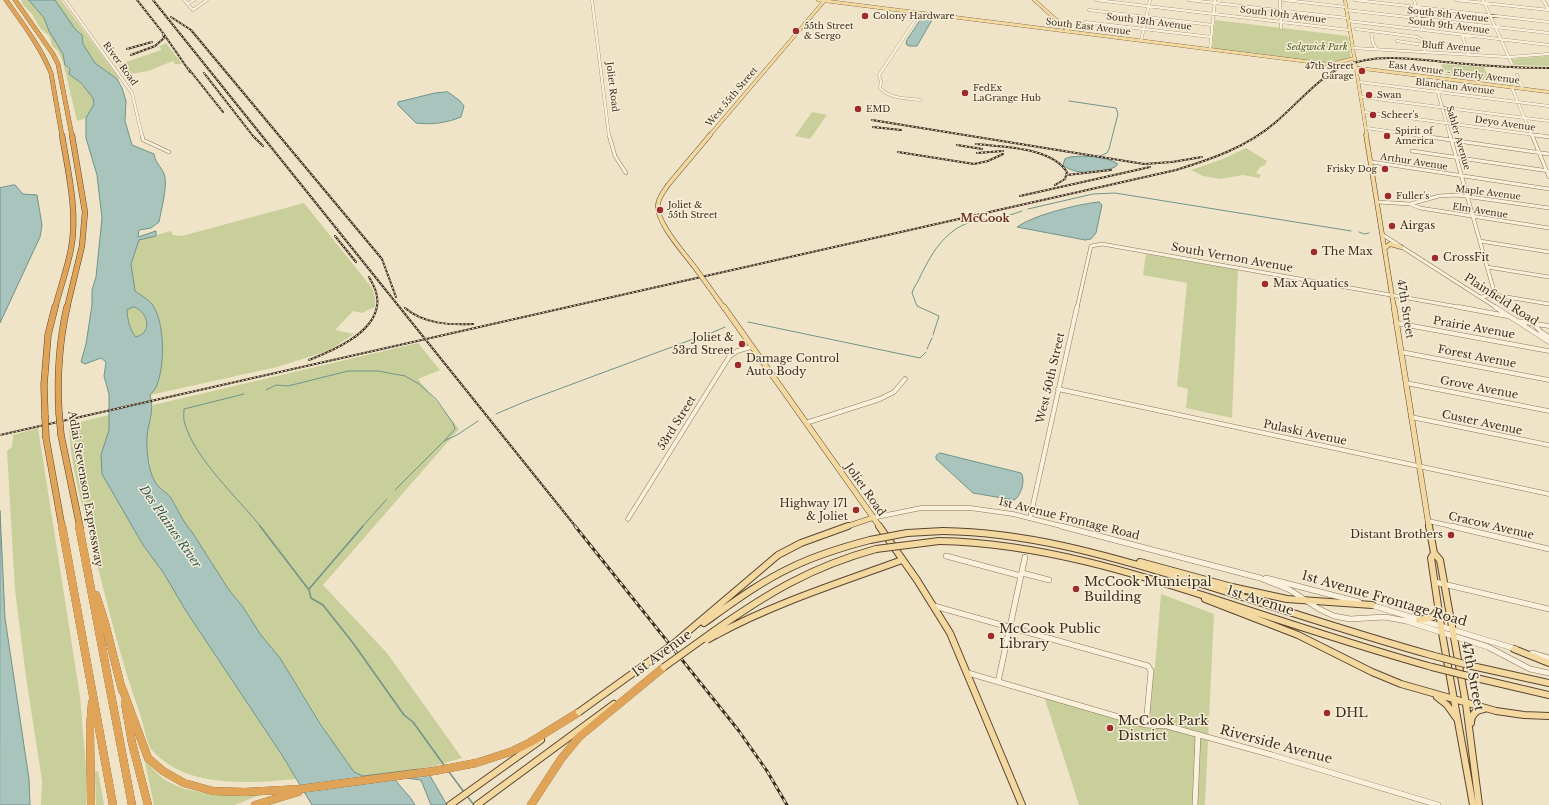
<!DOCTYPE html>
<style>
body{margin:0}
canvas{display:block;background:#f0e4c8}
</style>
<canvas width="1549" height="805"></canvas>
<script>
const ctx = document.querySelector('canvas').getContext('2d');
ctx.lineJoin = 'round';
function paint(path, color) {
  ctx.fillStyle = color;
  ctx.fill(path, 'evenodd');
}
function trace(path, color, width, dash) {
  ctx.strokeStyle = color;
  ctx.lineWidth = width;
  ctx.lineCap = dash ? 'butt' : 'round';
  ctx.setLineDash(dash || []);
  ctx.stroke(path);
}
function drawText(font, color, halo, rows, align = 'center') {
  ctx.font = font + ' "Libre Baskerville",serif';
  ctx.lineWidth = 3;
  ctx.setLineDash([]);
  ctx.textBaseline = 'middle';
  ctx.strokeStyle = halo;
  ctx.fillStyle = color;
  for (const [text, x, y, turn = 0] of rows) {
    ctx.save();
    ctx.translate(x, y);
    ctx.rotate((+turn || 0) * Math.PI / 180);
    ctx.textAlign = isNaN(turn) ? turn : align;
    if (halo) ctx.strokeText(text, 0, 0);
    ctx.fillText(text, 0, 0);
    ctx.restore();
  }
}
const green = new Path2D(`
 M21 0H29L44 18 49 31 63 54 65 65 93 98 94 104 86 118 77 121 63 62 58 51 52 46 50 37 40 28 32 14 23 5Z
 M55 0H61L119 78 117 79 95 64 83 44 82 35 75 29Z
 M1215 20 1348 36 1351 56 1349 58 1327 63 1212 48Z
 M166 43 182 64H175L173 61 148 71 125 75 118 65 161 50 160 46Z
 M1549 56V66L1514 65 1511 59Z
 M1441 64 1484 67 1487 74 1492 75 1494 80 1492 79V81L1445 75Z
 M812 112 827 115 810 139 795 136Z
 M1246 148 1267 161 1265 165 1260 167 1256 173 1261 175 1259 178 1243 175 1220 179 1203 176 1191 170 1223 159Z
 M304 203 372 288 375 298V307L362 313 353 311 335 330 354 334 328 351 277 367 150 395C153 392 156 388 157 385 165 364 165 322 152 304 148 299 140 295 135 291L131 264 139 240 171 231 173 235 182 236Z
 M1146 254 1238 270 1232 418 1186 408 1188 389 1177 386 1187 283 1143 275Z
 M134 307C147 311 154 332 136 337 130 331 127 318 127 310Z
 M418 343 440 370 418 379 459 429 323 585 387 653 462 758 431 767 363 776 354 772 340 754 280 658 260 634 243 607 229 590 192 532 184 524 170 496 157 486 150 473V463L146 451 147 434 153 405Z
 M109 415V430L101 455 111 489 143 545 163 572 282 755 296 779C259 783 198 787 167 763 162 760 155 754 151 749 147 743 143 723 140 714 120 658 106 599 91 540 82 503 70 465 69 427L80 425V422Z
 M38 428 80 696 86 768V805H41L42 781 26 677 15 590 7 451 12 447 13 435Z
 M1161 594 1214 614 1205 805H1079L1044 696 1147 726 1152 670 1155 667Z
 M143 753C147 759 150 766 155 771 178 797 231 796 262 794L235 805H154Z
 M98 771 104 805H96L95 772Z`);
const water = new Path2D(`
 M29 0H55L75 29 82 35 83 44 95 63 117 79 122 88 126 101 125 121 132 145 154 154C155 163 163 168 165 177 167 190 161 210 159 222L151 228 139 230 138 237 156 231V236L139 240 131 264 135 291C140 295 148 299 152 304 165 322 165 364 157 385 156 388 153 392 150 395 155 412 148 421 147 437 146 450 149 477 158 486 162 491 168 493 171 498 178 510 183 522 192 532L229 590 243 607 260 634 280 658 321 725 354 772 363 776 419 769 429 774 447 805H431L421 780C410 779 407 777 395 779 401 789 410 795 415 805H312L282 755 186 611 163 572 143 545 102 474 101 455 109 430V394L104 376 106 362 101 358 85 364 81 362 86 344 92 305V290L96 277 102 218 97 175 86 138V118L94 104 93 98 81 83 69 74 70 69 65 65 63 54 49 31 44 18ZM134 307C147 311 154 332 136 337 130 331 127 318 127 310Z
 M922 18 932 20 917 46H909L906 44 907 40Z
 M448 92 460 101 464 106 461 117C446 123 432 125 416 123L398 105V102L435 93Z
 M1070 157C1084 155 1106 156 1118 164L1115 167 1110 169C1094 172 1077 176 1063 165L1065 159Z
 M15 185 23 194 37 195 42 225 40 237 0 323V188Z
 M1099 202 1102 205 1096 233 1091 239 1085 240 1017 227C1034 215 1078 204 1099 202Z
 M940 453 1021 473C1026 479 1021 497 1014 500L973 493 936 459V456Z
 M0 511 5 618 29 779 30 805H0Z`);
const streamFar1 = new Path2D(`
 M1069 101 1116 108 1118 114 1109 149 1107 153 1100 156
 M1028 209 1093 194 1115 193 1351 231
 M1359 232 1364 234 1369 233
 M748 322 920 358 926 352
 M933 335 939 316 917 306 912 293C913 288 917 284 919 279 930 256 944 230 971 222 988 218 1005 218 1022 211
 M704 336 725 327
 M927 349 932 338
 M266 390 276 385 288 386 348 371H378L405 376 419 384 436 399 453 423 455 429 444 441
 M244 394 184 409C184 414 183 420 185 424 195 459 238 498 261 527
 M496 414 524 402 696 338
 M395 490 444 441 457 435 478 421
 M362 527 387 499`);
const stream = new Path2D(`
 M260 526 309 590 311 598 323 605 353 643 404 715 413 722 444 765
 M309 589 363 526
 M449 772 464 792
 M467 796 474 805`);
const minorFar3 = new Path2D(`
 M65 0 132 93 142 136
 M184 0 193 10 207 0
 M592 0 609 136
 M1096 0 1349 30
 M1189 0 1347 18
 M1280 0 1281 28
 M1284 0 1346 7
 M1355 0 1549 22
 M1414 0 1423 30
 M1456 0 1549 10
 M1483 0 1512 64
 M1543 0 1549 10
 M187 4 194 0
 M1089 10 1212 25
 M1346 10 1549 33
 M920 13 879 75 881 82 880 88C890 99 906 98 920 100
 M1348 21 1549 45
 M1085 22 1211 37
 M1356 29 1417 37 1421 39 1425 52
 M1371 31 1373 44 1377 49
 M1462 35 1469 55
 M1141 41 1150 0
 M1397 41 1423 45
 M1353 48 1509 57 1549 54
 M1210 49 1215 0
 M1517 75 1523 89
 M1434 78 1450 136
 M1359 82 1549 106
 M1512 88 1532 136
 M1361 97 1549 121
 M1364 112 1543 136
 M1366 128 1423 136`);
const minorFar2 = new Path2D(`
 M142 135 143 140 169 152
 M609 135 615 156 626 173
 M1416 135 1549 154
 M1450 135 1495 295
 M1532 135 1549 177
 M1535 135 1549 137
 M1412 151 1549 171
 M1372 162 1549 189
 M1378 202 1410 204 1439 196 1457 195 1549 208
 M1410 204 1420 208 1549 228
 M1383 235 1497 308
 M1480 241 1549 252
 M1487 267 1549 277
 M1480 297 1495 295 1549 304
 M1077 308 1091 246 1102 244 1464 308`);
const minorFar1 = new Path2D(`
 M1459 307 1507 316
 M1495 307 1549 342
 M1517 321 1549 326
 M1396 323 1549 351
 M1534 324 1541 332 1549 337
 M1401 352 1549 380
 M1406 383 1549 411
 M1058 389 1549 494
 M1411 417 1549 445
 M806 423 880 399 894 392 905 379
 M872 518 921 508H970L1013 514 1065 527
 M1030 518 1077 307
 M628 519 729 357 737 351 751 347
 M1428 521 1456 527`);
const minor = new Path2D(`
 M1061 526 1260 578 1290 590 1319 609 1334 616 1350 619 1385 617 1406 621 1488 647 1530 669 1549 673
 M1451 526 1549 549
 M946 556 1021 576
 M1022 573 1049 580
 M1266 578 1359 602
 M1435 582 1549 609
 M1371 605 1516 649
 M934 606 1148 666 1151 671 1146 725
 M1532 653 1549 658
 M968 673 1146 725 1167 726 1272 755 1438 805
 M998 682 1025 557
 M1195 805 1198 735`);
const majorFar3 = new Path2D(`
 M818 0 1549 92
 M1034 0 1069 31
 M1345 0 1367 136
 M1332 64 1355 58
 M709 136 825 0`);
const majorFar2 = new Path2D(`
 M1366 135 1394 308
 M1385 248 1390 244 1401 247
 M696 269C686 255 655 222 658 204 659 197 664 191 668 185L710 135
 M709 287 724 308`);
const majorFar1 = new Path2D(`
 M724 307 880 527
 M1394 307 1429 527
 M845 527 872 518`);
const major = new Path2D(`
 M879 526 917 580 950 633 1022 805
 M1429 526 1434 553 1440 560 1466 704 1479 805
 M943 531C1026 532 1106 555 1185 579 1267 604 1348 632 1431 655
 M939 541C1039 543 1135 573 1230 604 1297 626 1364 648 1432 667
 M1434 553 1431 558 1442 633 1473 805
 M1140 562 1232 587 1287 599 1372 605
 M1205 599 1298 635 1372 672 1401 684 1496 711 1524 715 1549 716
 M1419 620 1433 617 1438 610
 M704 623C732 603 760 582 792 567 817 555 843 547 870 540
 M714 631C768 593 811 567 876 549
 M716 635C775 603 839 583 902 560
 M672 645 778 555 801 543 848 526
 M1514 649 1549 663
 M1472 666 1549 683
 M1476 678 1549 695
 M1437 697 1447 705 1457 719
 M1471 723C1471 714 1476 710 1484 709
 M450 805 541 740
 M477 805 614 704`);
const highwayFar3 = new Path2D(`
 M6 0C23 24 40 46 51 73L62 136
 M15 0 53 54 58 64 72 136`);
const highwayFar2 = new Path2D(`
 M55 308C60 289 67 269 71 249 78 211 68 172 62 135
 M67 308 82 246 85 212 72 135`);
const highwayFar1 = new Path2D(`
 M59 413C57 378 59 342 67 307
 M45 416 44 385 48 335 55 307
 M61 435 80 527
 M46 438 62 527`);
const highway = new Path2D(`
 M62 526 113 805
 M79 526 132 805
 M96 595 105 623 122 690
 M122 688 148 758 163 771 184 783 213 791 245 792 300 789 434 771 476 763 510 752 529 743 579 712
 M125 703 132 743 148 805
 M91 805 90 728 92 703
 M255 805 298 792
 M531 805 561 759 579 737 664 667`);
const railFar1 = new Path2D(`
 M153 0 576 527
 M171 17 191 30 382 259 396 297
 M163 33 190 72
 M127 49 152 42
 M131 55 155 46 164 38 163 33 137 0
 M188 68 223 112
 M204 73 253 136 263 146
 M872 120 1144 164 1172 162 1202 157
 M873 127 901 130
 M976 144C1003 147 1051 147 1067 172L1065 179 1055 185
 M957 145 982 149
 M898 152 974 164 988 161 1003 154
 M977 153 1003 151
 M1067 175 1111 170
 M1020 196 1150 167
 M335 236 356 262
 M405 308C424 324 449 325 473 324
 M309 360C332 351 373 334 377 306 379 295 374 286 369 277
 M0 435 1176 170C1212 159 1247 147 1276 122 1296 105 1321 75 1344 66 1379 52 1419 60 1455 63 1486 66 1518 68 1549 68`);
const rail = new Path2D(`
 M575 526 739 731 767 771 787 805`);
const majorBridgeFar1 = new Path2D(`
 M696 269 709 287`);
const majorBridge = new Path2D(`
 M870 540 907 533 943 531
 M876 549 939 541
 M707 640 716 635
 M1431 655 1472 666
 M664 667 714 631
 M1432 667 1476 678
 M579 712 672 645`);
const highwayBridge = new Path2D(`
 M59 413 61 435
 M45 416 46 438`);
const markers = [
 [865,16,4,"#9e2a2b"],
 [796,31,4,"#9e2a2b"],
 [1362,71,4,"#9e2a2b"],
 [965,93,4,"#9e2a2b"],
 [1369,95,4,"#9e2a2b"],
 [858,109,4,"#9e2a2b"],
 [1373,115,4,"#9e2a2b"],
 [1387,136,4,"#9e2a2b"],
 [1385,169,4,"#9e2a2b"],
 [1388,196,4,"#9e2a2b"],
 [660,210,4,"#9e2a2b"],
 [1392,226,4,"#9e2a2b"],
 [1314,252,4,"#9e2a2b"],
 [1435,258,4,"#9e2a2b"],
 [1265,284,4,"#9e2a2b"],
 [742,344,4,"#9e2a2b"],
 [738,365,4,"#9e2a2b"],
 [856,510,4,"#9e2a2b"],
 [1451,535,4,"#9e2a2b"],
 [1076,589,4,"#9e2a2b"],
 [991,636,4,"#9e2a2b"],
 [1327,713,4,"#9e2a2b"],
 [1110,728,4,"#9e2a2b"]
];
const farStreetnames = [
 ["South 10th Avenue",1283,15,7],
 ["South 8th Avenue",1448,15,6],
 ["South 12th Avenue",1149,22,7],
 ["South 9th Avenue",1449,26,7],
 ["South East Avenue",1088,27,7],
 ["Bluff Avenue",1451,47,4],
 ["River Road",120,64,54],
 ["East Avenue - Eberly Avenue",1454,73,7],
 ["Joliet Road",612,87,83],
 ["Blanchan Avenue",1455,87,7],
 ["West 55th Street",732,97,-50],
 ["Deyo Avenue",1505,124,8],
 ["Sahler Avenue",1458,138,74],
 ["Arthur Avenue",1414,162,9],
 ["Maple Avenue",1488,193,7],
 ["Elm Avenue",1480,211,9]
];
const farPoinames = [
 ["Colony Hardware",873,16],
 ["55th Street",804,26],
 ["& Sergo",804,36],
 ["47th Street",1354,66,"right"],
 ["Garage",1354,76,"right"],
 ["FedEx",973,88],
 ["LaGrange Hub",973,98],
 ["Swan",1377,95],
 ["EMD",866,109],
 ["Scheer's",1381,115],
 ["Spirit of",1395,131],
 ["America",1395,141],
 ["Frisky Dog",1377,169,"right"],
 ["Fuller's",1396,196],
 ["Joliet &",668,205],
 ["55th Street",668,215]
];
const farParknames = [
 ["Sedgwick Park",1317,47]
];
const farQuarternames = [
 ["McCook",985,219]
];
const poiNames = [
 ["Airgas",1400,226],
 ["The Max",1322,252],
 ["CrossFit",1443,258],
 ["Max Aquatics",1273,284],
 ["Joliet &",734,338,"right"],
 ["53rd Street",734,351,"right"],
 ["Damage Control",746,359],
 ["Auto Body",746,372],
 ["Highway 171",848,504,"right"],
 ["& Joliet",848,517,"right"],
 ["Distant Brothers",1443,535,"right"]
];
const streetNames = [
 ["South Vernon Avenue",1232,258,10],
 ["Plainfield Road",1501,300,33],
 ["47th Street",1405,309,81],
 ["Prairie Avenue",1474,328,10],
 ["Forest Avenue",1477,357,11],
 ["West 50th Street",1051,378,-77],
 ["Grove Avenue",1479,388,11],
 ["53rd Street",677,423,-58],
 ["Custer Avenue",1482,423,12],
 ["Pulaski Avenue",1305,433,12],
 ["Adlai Stevenson Expressway",85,489,80],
 ["Joliet Road",865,490,55],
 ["1st Avenue Frontage Road",1069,519,14],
 ["Cracow Avenue",1491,526,13]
];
const waterNames = [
 ["Des Plaines River",170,527,55]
];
const nearPoinames = [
 ["McCook Municipal",1084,582],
 ["Building",1084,597],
 ["McCook Public",999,629],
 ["Library",999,644],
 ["DHL",1335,713],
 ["McCook Park",1118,721],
 ["District",1118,736]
];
const nearStreetnames = [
 ["1st Avenue Frontage Road",1384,599,16],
 ["1st Avenue",1260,601,18],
 ["1st Avenue",662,654,-36],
 ["47th Street",1472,676,79],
 ["Riverside Avenue",1276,745,15]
];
paint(green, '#c9cf9b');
paint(water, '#a9c4bc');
trace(water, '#6f938a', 1);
trace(streamFar1, '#6f938a', 1);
trace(stream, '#6f938a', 1.5);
trace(minorFar3, '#8d765c', 3);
trace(minorFar2, '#8d765c', 4);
trace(minorFar1, '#8d765c', 5);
trace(minor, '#8d765c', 6);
trace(majorFar3, '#5b4430', 3.5);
trace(majorFar2, '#5b4430', 5);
trace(majorFar1, '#5b4430', 6);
trace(major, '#5b4430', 8);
trace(highwayFar3, '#5b4430', 4.5);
trace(highwayFar2, '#5b4430', 6);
trace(highwayFar1, '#5b4430', 7);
trace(highway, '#5b4430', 8);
trace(minorFar3, '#faf1dc', 2.5);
trace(minorFar2, '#faf1dc', 3);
trace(minorFar1, '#faf1dc', 4);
trace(minor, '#faf1dc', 5);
trace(majorFar3, '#f3d9a0', 3);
trace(majorFar2, '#f3d9a0', 4);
trace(majorFar1, '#f3d9a0', 5);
trace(major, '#f3d9a0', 6);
trace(highwayFar3, '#e0a458', 4);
trace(highwayFar2, '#e0a458', 5);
trace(highwayFar1, '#e0a458', 6);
trace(highway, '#e0a458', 8);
trace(railFar1, '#3d2e20', 2);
trace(rail, '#3d2e20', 3);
trace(railFar1, '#f7eed8', 1, [2]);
trace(rail, '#f7eed8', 1.5, [4]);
trace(majorBridgeFar1, '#5b4430', 5, []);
trace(majorBridge, '#5b4430', 8, []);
trace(highwayBridge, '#5b4430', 7, []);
trace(majorBridgeFar1, '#f3d9a0', 4);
trace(majorBridge, '#f3d9a0', 6);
trace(highwayBridge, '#e0a458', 6);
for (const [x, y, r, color] of markers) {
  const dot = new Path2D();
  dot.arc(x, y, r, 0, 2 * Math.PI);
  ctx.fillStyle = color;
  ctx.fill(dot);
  trace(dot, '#f7eed8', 1.5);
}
drawText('9px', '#3d2e20', '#f7eed8', farStreetnames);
drawText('9px', '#3d2e20', '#f7eed8', farPoinames, 'left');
drawText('italic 9px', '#4d5a26', '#f7eed8', farParknames);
drawText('bold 11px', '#6b2e1e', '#f7eed8', farQuarternames);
drawText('11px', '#3d2e20', '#f7eed8', poiNames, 'left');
drawText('11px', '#3d2e20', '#f7eed8', streetNames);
drawText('italic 12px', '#2f5d5a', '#f7eed8', waterNames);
drawText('13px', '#3d2e20', '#f7eed8', nearPoinames, 'left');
drawText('13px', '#3d2e20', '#f7eed8', nearStreetnames);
</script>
